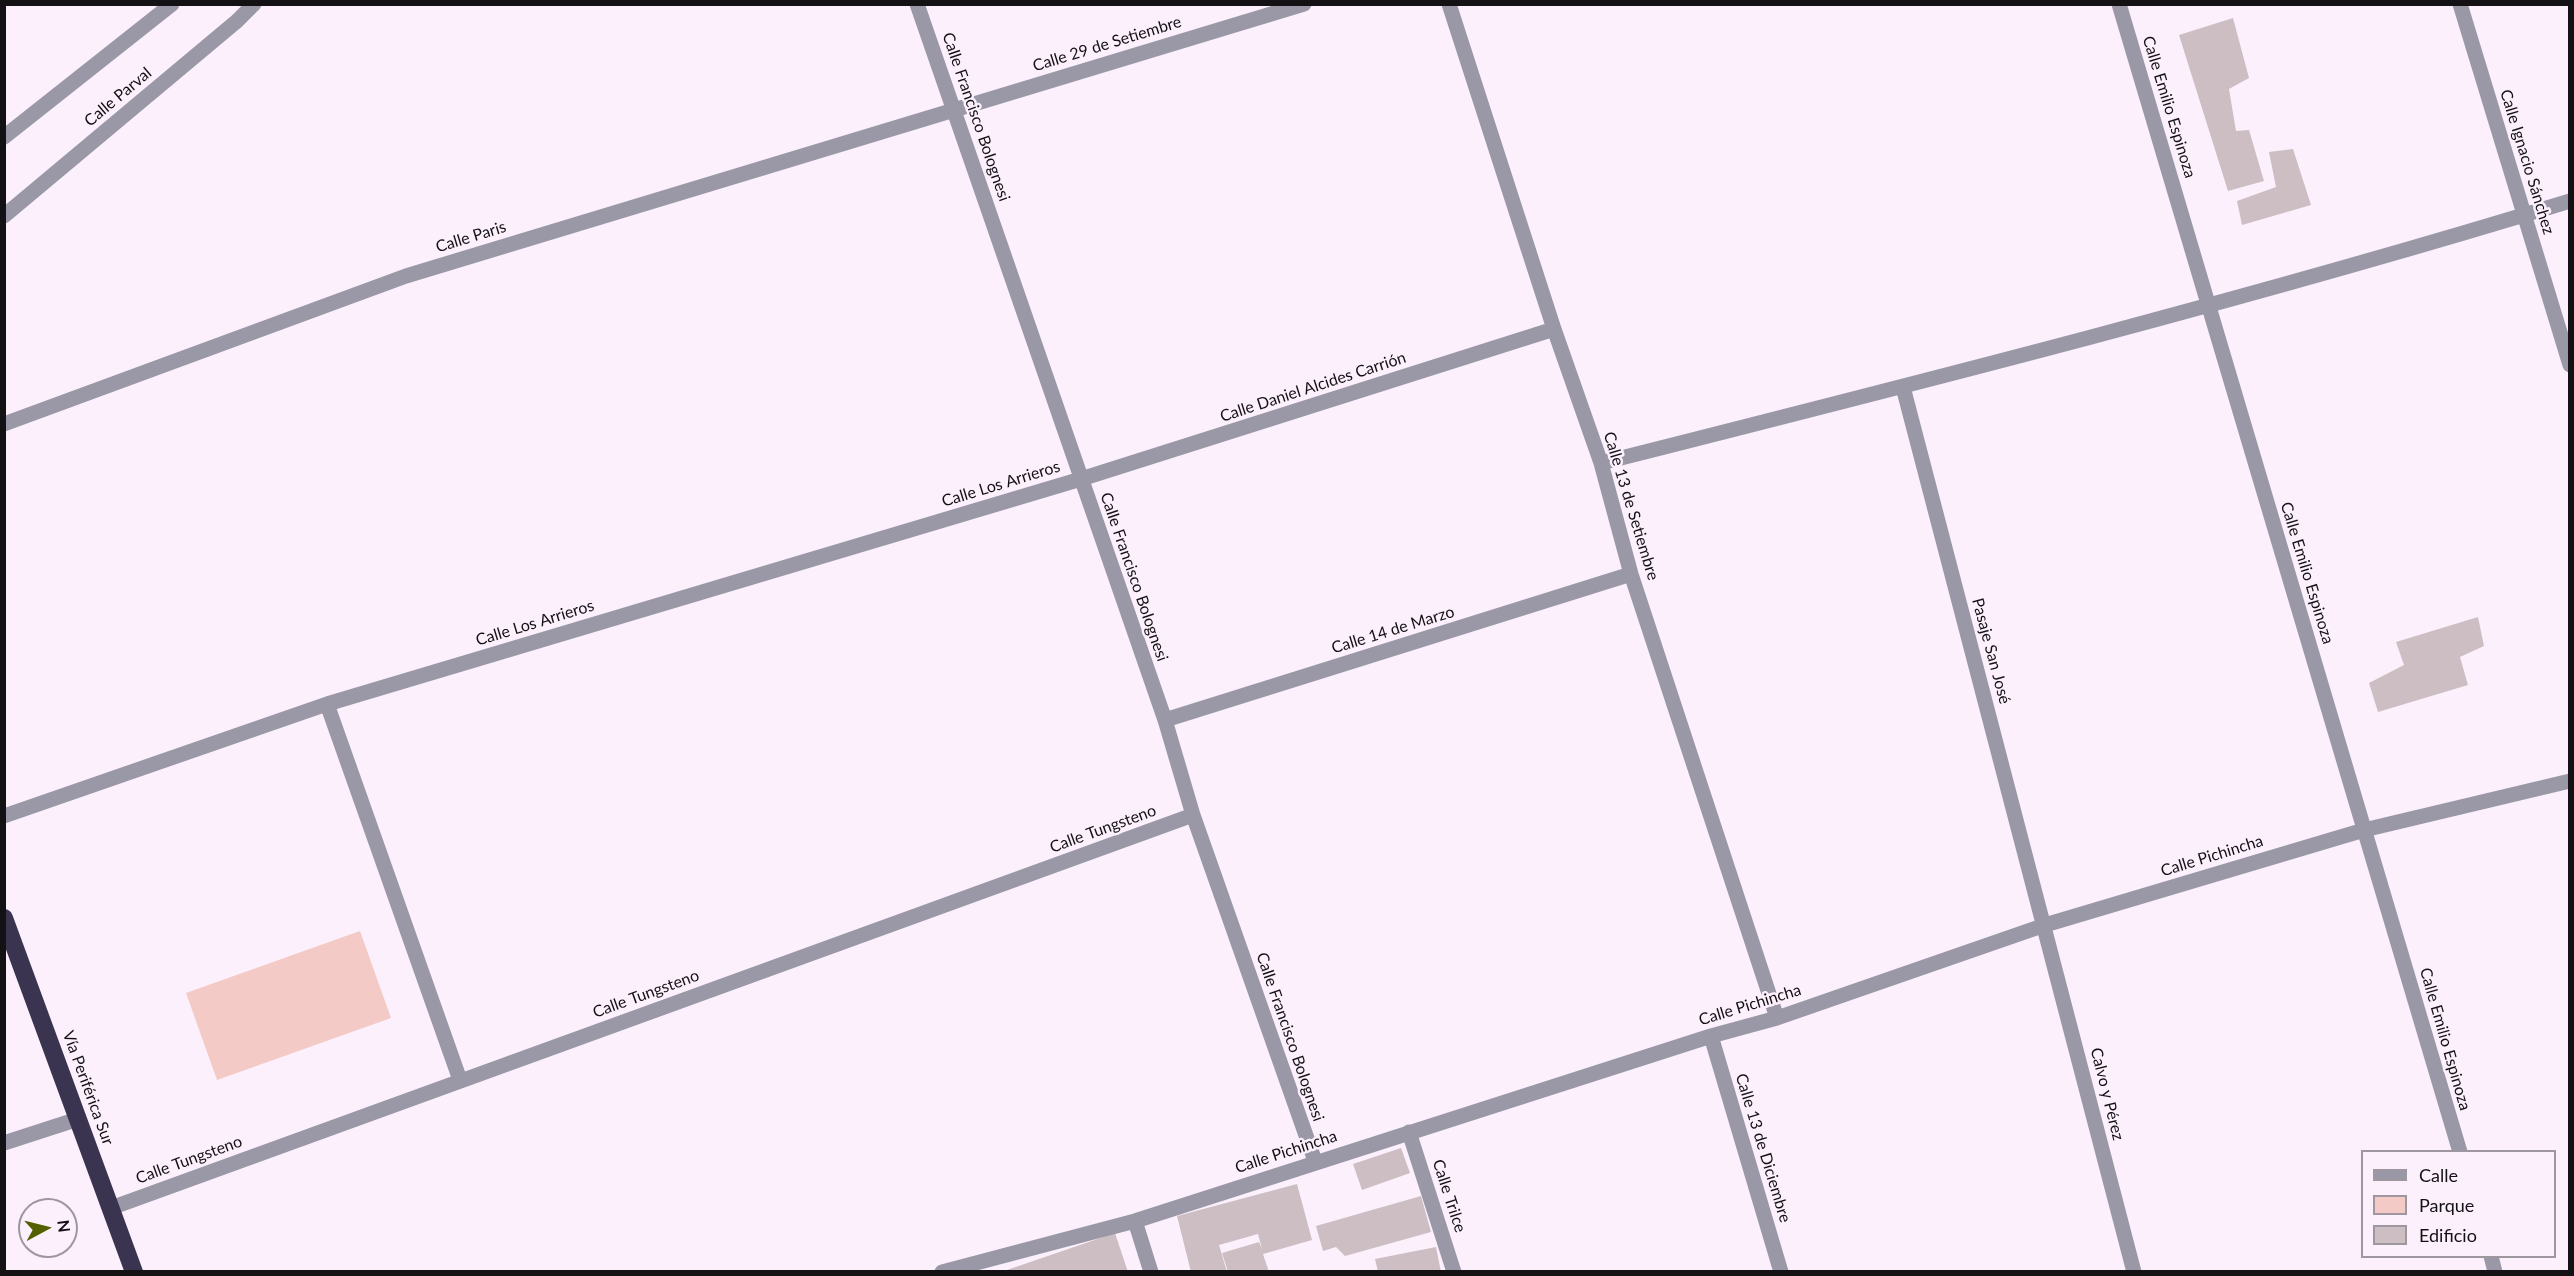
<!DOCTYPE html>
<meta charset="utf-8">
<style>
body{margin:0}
#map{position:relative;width:2574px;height:1276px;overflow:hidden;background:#fbf0fc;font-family:Lato,sans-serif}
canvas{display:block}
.frame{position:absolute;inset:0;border:6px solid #141115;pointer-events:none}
.legend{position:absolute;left:2361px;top:1150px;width:195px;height:108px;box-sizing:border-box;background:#fbf0fc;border:2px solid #9f97a0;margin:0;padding:8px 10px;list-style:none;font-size:18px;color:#141115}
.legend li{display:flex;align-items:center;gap:12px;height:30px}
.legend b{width:30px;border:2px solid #9f97a0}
.north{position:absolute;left:18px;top:1198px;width:60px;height:60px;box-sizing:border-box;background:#fbf0fc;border:2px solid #9f97a0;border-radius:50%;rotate:83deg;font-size:16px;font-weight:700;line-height:24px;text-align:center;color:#141115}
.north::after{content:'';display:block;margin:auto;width:21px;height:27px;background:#536000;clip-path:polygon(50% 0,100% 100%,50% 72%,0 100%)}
</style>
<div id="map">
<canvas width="2574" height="1276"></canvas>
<div class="frame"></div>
<ul class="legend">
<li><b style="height:8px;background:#9a98a7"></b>Calle</li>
<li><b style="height:16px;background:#f3cac6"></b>Parque</li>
<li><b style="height:16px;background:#cdbec3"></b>Edificio</li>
</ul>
<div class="north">N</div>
</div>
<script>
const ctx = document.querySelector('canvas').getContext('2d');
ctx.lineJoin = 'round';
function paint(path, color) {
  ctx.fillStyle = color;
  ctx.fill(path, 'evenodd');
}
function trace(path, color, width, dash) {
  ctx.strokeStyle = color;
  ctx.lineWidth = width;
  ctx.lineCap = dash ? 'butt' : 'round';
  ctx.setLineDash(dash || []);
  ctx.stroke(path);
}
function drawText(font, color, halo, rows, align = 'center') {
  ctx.font = font + ' Lato,sans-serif';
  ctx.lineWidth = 5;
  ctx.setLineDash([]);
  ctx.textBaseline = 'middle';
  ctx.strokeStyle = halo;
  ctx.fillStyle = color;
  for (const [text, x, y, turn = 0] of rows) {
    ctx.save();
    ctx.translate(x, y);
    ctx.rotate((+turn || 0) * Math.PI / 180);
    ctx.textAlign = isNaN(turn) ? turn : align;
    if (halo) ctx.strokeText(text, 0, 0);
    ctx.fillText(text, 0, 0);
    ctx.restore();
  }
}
const green = new Path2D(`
 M360 931 391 1018 217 1080 186 993Z`);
const building = new Path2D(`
 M2233 18 2249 78 2229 89 2236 131 2249 130 2264 181 2228 191 2179 35Z
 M2293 149 2311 205 2242 225 2237 201 2276 187 2269 152Z
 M2478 617 2484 646 2460 657 2468 685 2378 712 2369 683 2404 665 2396 642Z
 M1401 1148 1410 1173 1362 1190 1353 1164Z
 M1297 1184 1312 1240 1263 1254 1269 1272H1228L1222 1253 1259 1242 1262 1249 1258 1234 1219 1245 1227 1272H1191L1177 1216Z
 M1421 1196 1431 1232 1345 1256 1336 1247 1323 1251 1316 1226Z
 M1115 1233 1128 1272H1004V1271Z
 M1436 1247 1441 1272H1378L1375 1259Z`);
const minor = new Path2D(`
 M917 4 1165 720 1193 815 1315 1161
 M1449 4 1554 329 1601 463 1631 574 1777 1018
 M2119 4 2460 1152
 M2460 4 2570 365
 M4 137 172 4
 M4 216 237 21 254 4
 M1903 387 2134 1272
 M4 424 406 276 1304 4
 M1601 463C1925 381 2250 299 2570 201
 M327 704 460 1080
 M1165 720 1631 574
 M4 816 327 704 1081 479 1554 329
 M1711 1036 1781 1272
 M1409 1132 1454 1272
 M4 1143 78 1119
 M111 1208 1193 815
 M1135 1221 1151 1272
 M2491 1256 2495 1272
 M942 1272 1135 1221 1711 1036 1777 1018 2045 925 2364 830 2570 781`);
const highway = new Path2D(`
 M4 918 134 1272`);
const streetNames = [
 ["Calle 29 de Setiembre",1107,44,-17],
 ["Calle Parval",118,97,-40],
 ["Calle Emilio Espinoza",2169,107,73],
 ["Calle Francisco Bolognesi",976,117,71],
 ["Calle Ignacio Sánchez",2527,162,73],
 ["Calle Paris",471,237,-17],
 ["Calle Daniel Alcides Carrión",1313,387,-18],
 ["Calle Los Arrieros",1001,484,-17],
 ["Calle 13 de Setiembre",1631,506,73],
 ["Calle Emilio Espinoza",2307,573,73],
 ["Calle Francisco Bolognesi",1134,577,71],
 ["Calle Los Arrieros",535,623,-17],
 ["Calle 14 de Marzo",1393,630,-17],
 ["Pasaje San José",1991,651,75],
 ["Calle Tungsteno",1103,829,-20],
 ["Calle Pichincha",2212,856,-17],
 ["Calle Tungsteno",646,994,-20],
 ["Calle Pichincha",1750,1005,-17],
 ["Calle Francisco Bolognesi",1290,1037,71],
 ["Calle Emilio Espinoza",2445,1039,74],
 ["Vía Periférica Sur",88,1088,70],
 ["Calvo y Pérez",2107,1094,76],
 ["Calle 13 de Diciembre",1763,1148,73],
 ["Calle Pichincha",1286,1152,-18],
 ["Calle Tungsteno",189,1160,-20],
 ["Calle Trilce",1449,1196,72]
];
paint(green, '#f3cac6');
paint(building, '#cdbec3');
trace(minor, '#9a98a7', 15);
trace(highway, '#3a3450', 18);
drawText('16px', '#141115', '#fbf0fc', streetNames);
</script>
